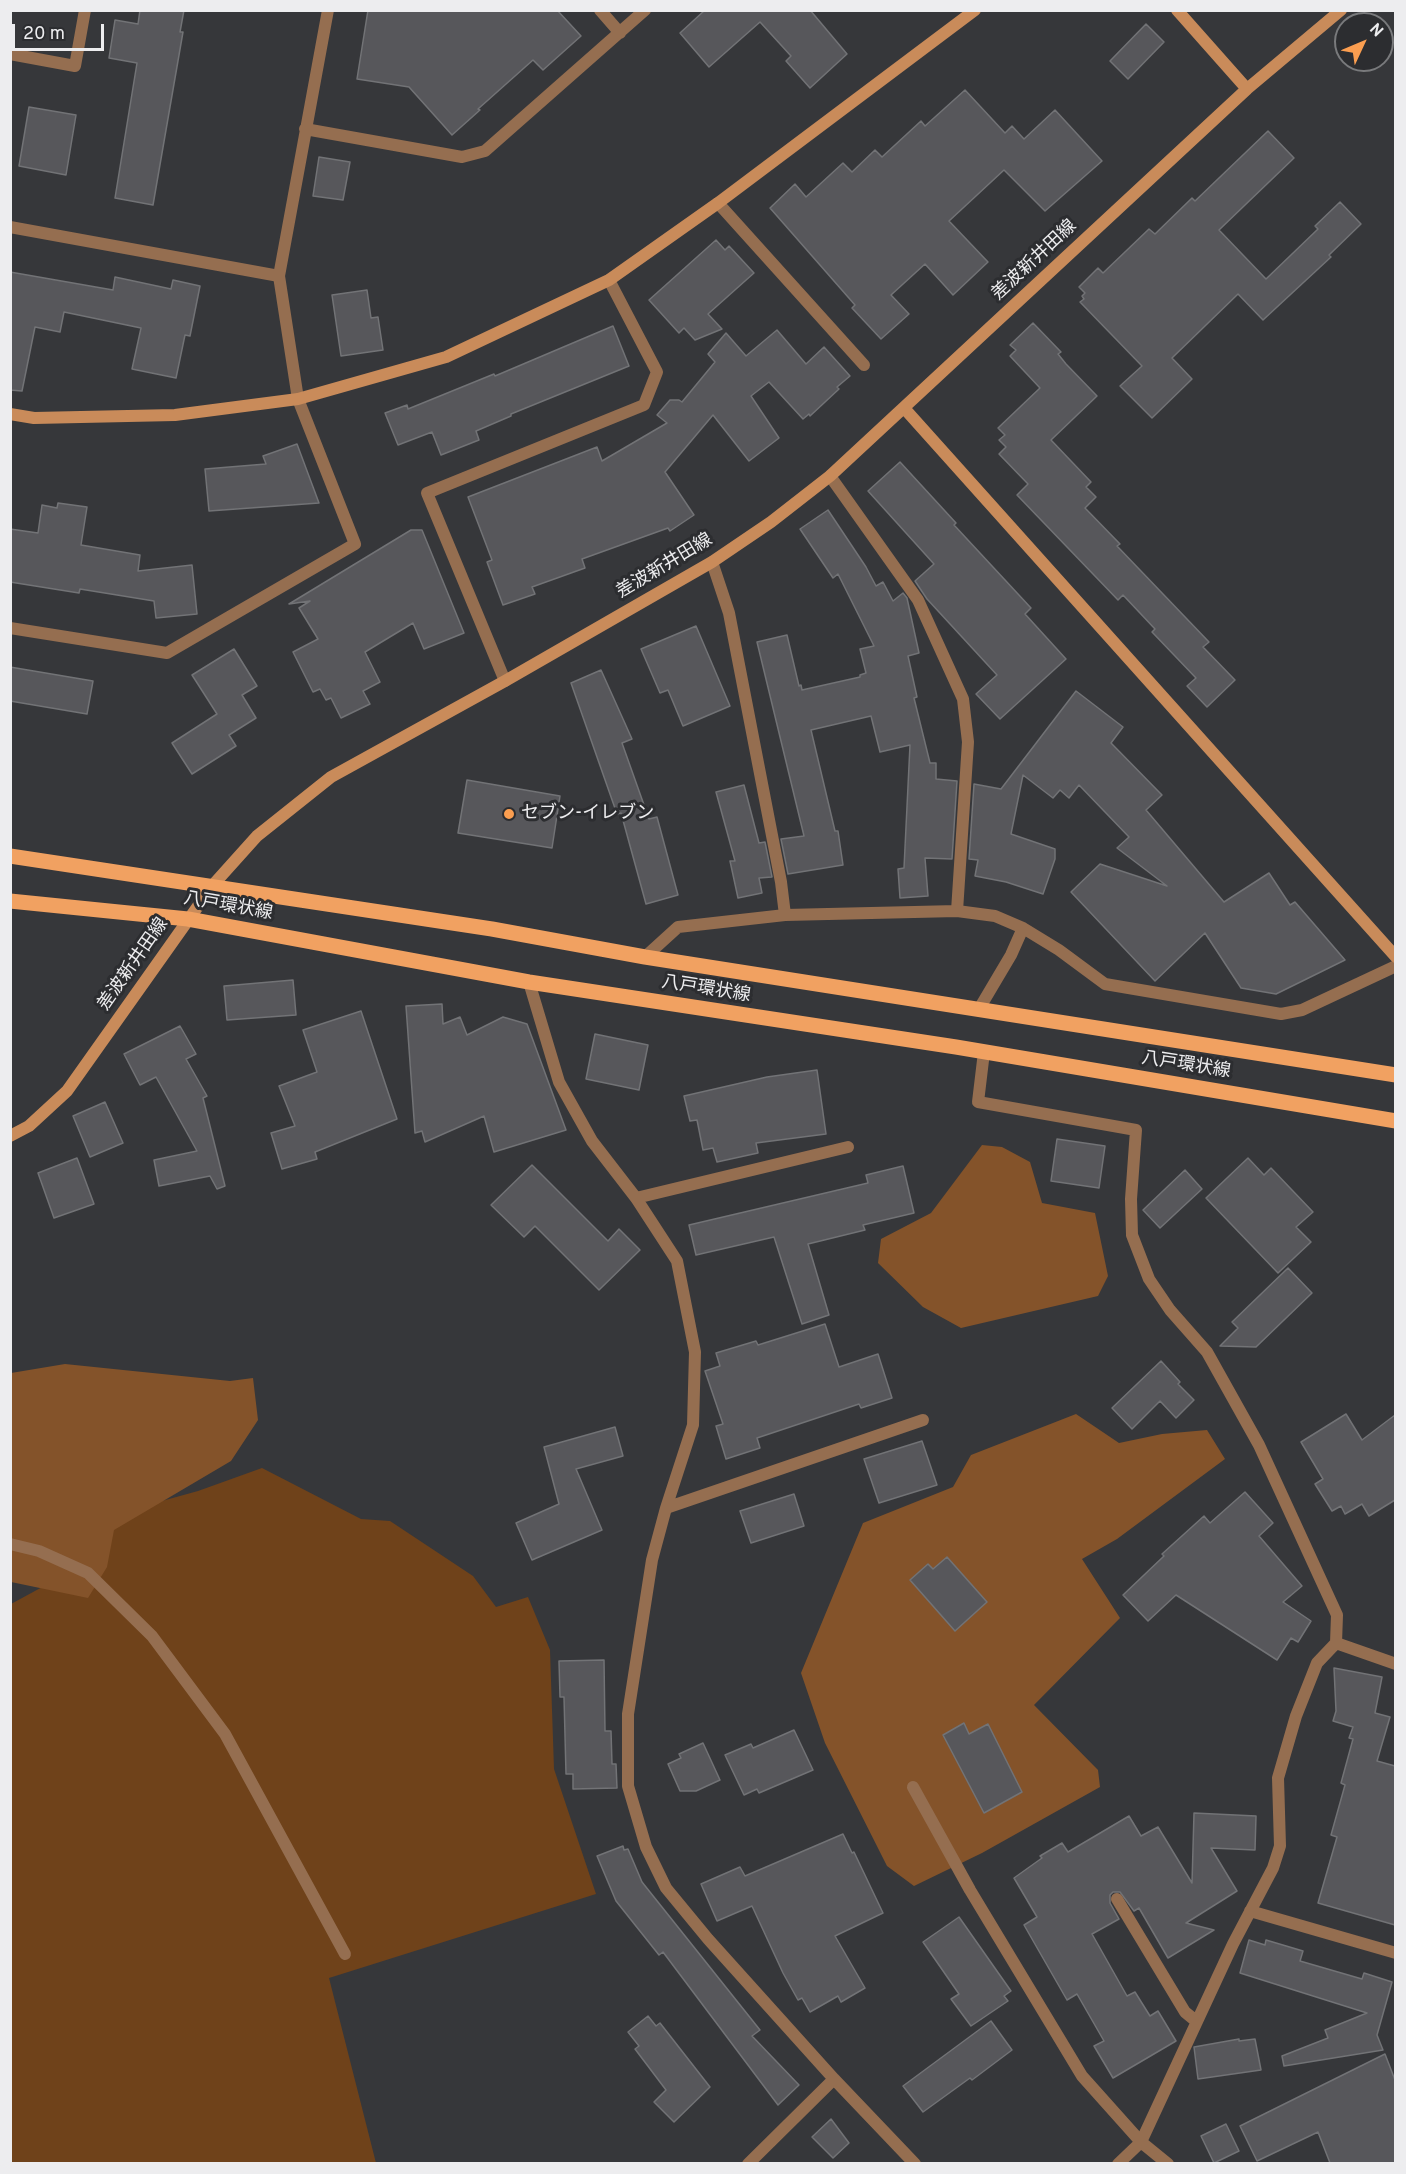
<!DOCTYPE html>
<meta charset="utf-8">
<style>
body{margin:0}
#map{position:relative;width:1406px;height:2174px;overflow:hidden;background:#36373a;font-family:Overpass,sans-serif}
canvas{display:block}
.frame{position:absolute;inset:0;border:12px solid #ededef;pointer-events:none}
.north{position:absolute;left:1334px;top:12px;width:60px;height:60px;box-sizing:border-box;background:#2c2d30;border:2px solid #797a7c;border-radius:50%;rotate:46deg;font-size:16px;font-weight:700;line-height:24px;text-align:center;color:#ededef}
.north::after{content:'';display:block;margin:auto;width:21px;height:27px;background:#fb9e50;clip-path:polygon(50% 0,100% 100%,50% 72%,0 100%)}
.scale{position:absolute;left:12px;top:24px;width:92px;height:27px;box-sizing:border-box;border:3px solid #ededef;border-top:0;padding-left:8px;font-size:18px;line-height:21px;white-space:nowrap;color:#ededef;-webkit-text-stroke:4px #2c2d30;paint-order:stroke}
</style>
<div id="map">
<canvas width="1406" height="2174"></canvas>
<div class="frame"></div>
<div class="north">N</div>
<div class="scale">20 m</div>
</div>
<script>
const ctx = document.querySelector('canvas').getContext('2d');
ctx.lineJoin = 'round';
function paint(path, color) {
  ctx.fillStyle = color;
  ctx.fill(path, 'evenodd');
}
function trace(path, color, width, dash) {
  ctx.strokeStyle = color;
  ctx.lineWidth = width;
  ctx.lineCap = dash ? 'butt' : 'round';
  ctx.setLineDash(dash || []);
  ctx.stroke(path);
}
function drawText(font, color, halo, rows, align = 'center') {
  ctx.font = font + ' Overpass,"Noto Sans JP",sans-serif';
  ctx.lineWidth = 6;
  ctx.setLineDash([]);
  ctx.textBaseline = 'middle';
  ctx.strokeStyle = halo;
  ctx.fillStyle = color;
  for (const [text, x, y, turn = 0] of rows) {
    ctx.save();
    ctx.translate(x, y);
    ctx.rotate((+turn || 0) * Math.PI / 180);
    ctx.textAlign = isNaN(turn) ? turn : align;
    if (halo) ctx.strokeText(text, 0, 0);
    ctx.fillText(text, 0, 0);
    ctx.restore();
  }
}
const green = new Path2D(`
 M262 1468 361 1519 390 1521 473 1576 496 1607 528 1597 550 1650 554 1769 596 1894 329 1978 376 2163 11 2164V1604L68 1573 104 1517 198 1491Z`);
const forest = new Path2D(`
 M982 1145 1002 1147 1030 1162 1042 1203 1095 1213 1108 1276 1098 1296 961 1328 923 1307 878 1263 881 1239 931 1213Z
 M65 1364 230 1381 253 1378 258 1420 231 1461 114 1530 107 1567 88 1598 11 1582V1373Z
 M1076 1414 1119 1443 1162 1434 1207 1430 1225 1459 1117 1539 1082 1559 1120 1618 1034 1705 1098 1770 1100 1787 982 1853 914 1886 887 1866 825 1743 801 1673 863 1523 953 1487 971 1455Z`);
const building = new Path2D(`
 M140 10H184L180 32H183L153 205 115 198 137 63 109 58 115 20 138 24Z
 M368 10H557L581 36 543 70 533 60 478 109 480 110 452 135 409 87 357 79Z
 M705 10H810L847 54 810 88 786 61 791 56 760 22 709 67 680 33Z
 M1146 24 1164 42 1128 79 1110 61Z
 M965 90 1005 133 1012 126 1024 139 1055 110 1102 161 1045 211 1004 170 949 221 988 262 953 295 925 264 891 295 909 314 881 339 852 308 855 305 770 208 795 184 806 197 843 163 852 172 875 150 882 157 921 121 925 126Z
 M29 107 76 115 66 175 19 166Z
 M1268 131 1294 158 1219 230 1266 279 1318 229 1315 226 1340 202 1361 224 1329 255 1331 257 1263 320 1238 294 1172 358 1192 379 1152 418 1120 386 1142 366 1080 302 1084 299 1082 296 1085 293 1079 287 1098 268 1103 273 1149 229 1155 234 1192 198 1195 201Z
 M319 157 350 162 343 200 313 196Z
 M716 240 725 250 729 246 754 273 708 314 722 329 695 340 684 328 679 333 649 300Z
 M10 272 113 290 115 277 171 289 173 280 200 286 190 336 185 335 176 378 132 369 141 328 64 312 60 332 35 327 22 391 10 390Z
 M367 290 371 318 378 317 383 350 341 356 332 295Z
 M1033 323 1061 352 1058 354 1066 364 1097 396 1051 440 1091 482 1086 487 1096 497 1085 508 1120 544 1117 546 1209 642 1203 647 1235 680 1207 707 1187 686 1196 678 1152 632 1155 629 1123 595 1118 600 1017 495 1028 484 999 454 1006 447 999 440 1005 435 998 428 1040 388 1010 356 1016 350 1010 345Z
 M613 326 629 366 511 414V416L476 431 479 440 441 455 432 432 398 445 385 413 407 405 408 409 494 374 495 376Z
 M777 330 806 364 824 347 850 376 837 387 839 389 810 416 809 414 803 419 769 382 751 396 779 438 749 461 713 415 665 472 694 515 670 531 668 528 582 559 585 568 532 587 535 594 503 605 487 562 492 560 468 497 597 447 602 461 667 423 657 415 670 400H679L682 402 715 362 708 354 726 333 746 356Z
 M297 444 319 503 209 511 205 469 266 464 263 456Z
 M900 462 956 523 954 525 1031 608 1025 614 1066 659 1000 719 976 694 997 675 927 599 915 581 934 564 868 491Z
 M58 503 87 507 81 545 140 555 138 571 192 565 197 614 156 618 154 601 80 589 79 593 10 582V529L38 533 42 505 57 508Z
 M828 510 866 567 876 586 883 582 893 601 903 593 907 598 919 653 908 656 917 697 914 698 930 763H936V779L957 781 952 859 925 858 928 896 900 898 898 869 904 868 910 745 880 752 871 716 811 730 835 831H838L843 865 788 874 781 839 804 836 757 642 787 635 799 686 801 685 802 690 860 677V675L866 673 860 649 874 646 838 574 833 578 800 529Z
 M411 530H422L464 633 424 649 413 623 365 652 380 682 363 691 370 704 341 718 331 698 326 700 320 689 313 692 293 652 318 639 299 608 310 601 289 604Z
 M696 626 730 706 683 726 668 690 660 693 641 649Z
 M234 649 257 686 242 695 256 718 229 735 236 746 192 774 172 743 217 714 192 675Z
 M10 667 93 681 87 714 10 701Z
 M601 670 632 739 622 743 649 819 657 817 678 895 646 904 621 813 617 814 571 683Z
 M1076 691 1123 727 1111 743 1162 795 1146 810 1224 902 1269 873 1290 905 1295 902 1345 960 1276 994 1241 988 1205 933 1155 981 1071 892 1100 864 1167 886 1117 848 1129 837 1079 785 1069 798 1060 790 1053 798 1023 775 1011 834 1055 849V859L1043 894 1006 882 975 876 978 860 969 859 974 784 1001 789Z
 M467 780 560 796 552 848 458 833Z
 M744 785 759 843 765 842 772 877 759 878 762 893 738 898 730 861H735L716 792Z
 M293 980 296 1015 227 1020 224 986Z
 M442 1004 443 1024 460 1017 467 1035 503 1017 527 1024 566 1130 494 1152 484 1116 425 1142 422 1131 415 1133 406 1006Z
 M361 1011 397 1119 315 1152 317 1159 282 1169 271 1133 295 1126 279 1086 317 1072 303 1030Z
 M180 1026 196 1054 186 1059 207 1096 203 1098 225 1186 217 1189 210 1176 159 1186 154 1160 197 1151 156 1077 140 1085 124 1054Z
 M595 1034 648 1045 639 1090 586 1079Z
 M817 1070 826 1134 756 1143 758 1153 717 1162 713 1148 703 1150 697 1120 690 1121 684 1096 767 1077Z
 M105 1102 123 1143 90 1157 73 1116Z
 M1057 1139 1105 1146 1099 1188 1051 1181Z
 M77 1158 94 1204 54 1218 38 1173Z
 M1248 1158 1264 1175 1271 1168 1313 1212 1296 1227 1311 1242 1278 1273 1206 1198Z
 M532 1165 608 1241 619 1229 640 1250 599 1290 535 1226 524 1237 491 1205Z
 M903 1166 914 1213 863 1225 865 1230 808 1244 829 1315 802 1324 774 1237 696 1255 689 1225 868 1183 866 1175Z
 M1185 1170 1202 1189 1160 1228 1143 1210Z
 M1288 1268 1312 1293 1256 1347 1220 1346 1238 1328 1232 1322Z
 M825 1324 839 1367 878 1354 892 1398 861 1408 859 1404 757 1438 760 1448 726 1459 716 1426 723 1424 705 1371 720 1366 716 1353 756 1341 758 1345Z
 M1161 1361 1180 1382 1178 1384 1194 1400 1176 1418 1160 1401 1132 1429 1112 1408Z
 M1346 1414 1362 1440 1395 1415V1500L1369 1516 1362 1504 1345 1514 1341 1506 1332 1511 1315 1484 1323 1479 1301 1442Z
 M615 1427 623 1456 576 1469 602 1530 532 1560 516 1523 559 1504 544 1447Z
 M922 1441 937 1485 879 1503 864 1459Z
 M1245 1492 1273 1523 1259 1536 1302 1586 1283 1602 1311 1621 1298 1642 1291 1638 1277 1660 1176 1595 1148 1621 1123 1595 1164 1556 1162 1554 1204 1516 1210 1523Z
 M794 1494 804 1526 751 1543 740 1511Z
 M947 1557 987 1602 955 1631 910 1580 928 1564 933 1569Z
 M604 1660 605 1731H611L612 1764H616L617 1788 573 1789V1774H566L564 1697H560L559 1661Z
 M1334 1668 1382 1677 1375 1713 1390 1717 1377 1761 1395 1766V1925L1318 1903 1337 1837 1331 1835 1345 1785 1341 1783 1353 1739 1349 1738 1353 1727 1333 1721 1336 1711Z
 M964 1723 969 1734 988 1724 1022 1792 984 1813 943 1735Z
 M794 1730 813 1770 759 1793 757 1789 744 1795 725 1755 751 1744 753 1748Z
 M703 1743 720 1780 696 1791H680L668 1764 681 1758 679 1754Z
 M1194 1813 1256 1816 1255 1850 1211 1848 1237 1891 1186 1923 1214 1930 1168 1958 1139 1908 1134 1911 1120 1892H1113L1110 1895V1903L1119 1919 1092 1934 1127 1996 1135 1992 1150 2016 1158 2011 1176 2041 1113 2078 1094 2046 1104 2041 1077 1994 1067 2000 1024 1925 1037 1917 1014 1878 1042 1858 1040 1856 1062 1843 1068 1852 1129 1816 1141 1836 1158 1827 1192 1883Z
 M843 1834 852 1853 854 1852 883 1913 835 1936 865 1988 841 2002 838 1996 810 2012 802 1998 798 2000 783 1973 752 1906 717 1921 701 1884 740 1867 745 1876Z
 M623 1846 624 1850 628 1849 642 1882 760 2030 752 2036 799 2085 778 2105 663 1952 659 1955 616 1901 597 1856Z
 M959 1917 1011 1991 1004 1996 1008 2001 971 2026 951 1999 959 1994 923 1942Z
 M1249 1940 1265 1945 1266 1940 1303 1951 1300 1961 1362 1979 1364 1973 1392 1982 1377 2035 1383 2050 1284 2066 1282 2056 1328 2038 1325 2030 1367 2013 1240 1973Z
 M648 2016 656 2026 660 2023 710 2087 674 2122 654 2102 666 2090 635 2049 639 2046 628 2032Z
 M991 2021 1012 2050 972 2080 970 2078 923 2112 903 2086Z
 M1239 2039V2041L1255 2039 1261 2070 1198 2079 1194 2047Z
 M1385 2054 1395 2080V2163H1330L1318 2132 1257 2161 1240 2126Z
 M831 2119 849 2143 833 2158 812 2137Z
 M1226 2124 1239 2151 1214 2163 1201 2136Z`);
const lane = new Path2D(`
 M10 1544 39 1551 88 1573 152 1636 225 1734 345 1954`);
const street = new Path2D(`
 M600 10 620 33
 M10 54 75 66 85 10
 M305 129 462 157 485 151 645 10
 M718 203 864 365
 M10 227 279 276
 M830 476 918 600 963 699 968 742 957 911
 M712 562 729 613 781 882 785 915
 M10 628 167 653 355 544 298 399 279 276 328 10
 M505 681 427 493 644 405 657 372 609 280
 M645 957 678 927 785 915 957 911 995 916 1023 928 1059 950 1105 984 1281 1014 1302 1010 1396 966
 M529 982 559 1082 592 1141 636 1198 677 1261 695 1352 693 1425 666 1508 652 1560 628 1714V1786L646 1847 666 1888 708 1939 834 2079 915 2164
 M979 1009 1011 955 1023 928
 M984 1052 978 1102 1136 1130 1131 1199 1132 1235 1149 1279 1170 1310 1207 1352 1259 1445 1337 1615 1336 1643 1396 1664
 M636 1198 848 1147
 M666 1508 923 1420
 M913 1787 970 1890 1082 2076 1141 2142 1168 2164
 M1117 1899 1185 2012 1196 2021
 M1250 1911 1396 1953
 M748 2164 834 2079
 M1118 2164 1141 2142 1233 1944 1273 1868 1280 1846 1278 1778 1296 1716 1317 1663 1336 1643`);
const secondary = new Path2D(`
 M1177 10 1247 89
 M904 408 1396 957
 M10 414 34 418 175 415 298 399 446 357 609 280 718 203 975 10
 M10 1136 29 1126 67 1091 213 885 257 836 331 777 505 681 712 562 771 522 830 476 1247 89 1341 10`);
const primary = new Path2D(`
 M10 856 492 929 645 957 1396 1075
 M10 901 188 919 529 982 956 1047 1396 1121`);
const markers = [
 [509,814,6,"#fb9e50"]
];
const streetNames = [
 ["差波新井田線",1035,261,-43],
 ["差波新井田線",665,567,-31],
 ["八戸環状線",228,907,10],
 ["差波新井田線",134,965,-55],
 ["八戸環状線",706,990,9],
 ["八戸環状線",1186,1066,9]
];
const poiNames = [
 ["セブン-イレブン",521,814]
];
paint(green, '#6f421a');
paint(forest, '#84532a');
paint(building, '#57575b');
trace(building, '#727376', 1.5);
trace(lane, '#956e50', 12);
trace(street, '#956e50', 12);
trace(secondary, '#c98b5a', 12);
trace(primary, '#f1a161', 15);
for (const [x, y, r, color] of markers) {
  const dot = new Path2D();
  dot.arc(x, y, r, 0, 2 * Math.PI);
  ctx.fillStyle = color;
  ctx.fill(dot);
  trace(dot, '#2c2d30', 2);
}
drawText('18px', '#ededef', '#2c2d30', streetNames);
drawText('18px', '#ededef', '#2c2d30', poiNames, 'left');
</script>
